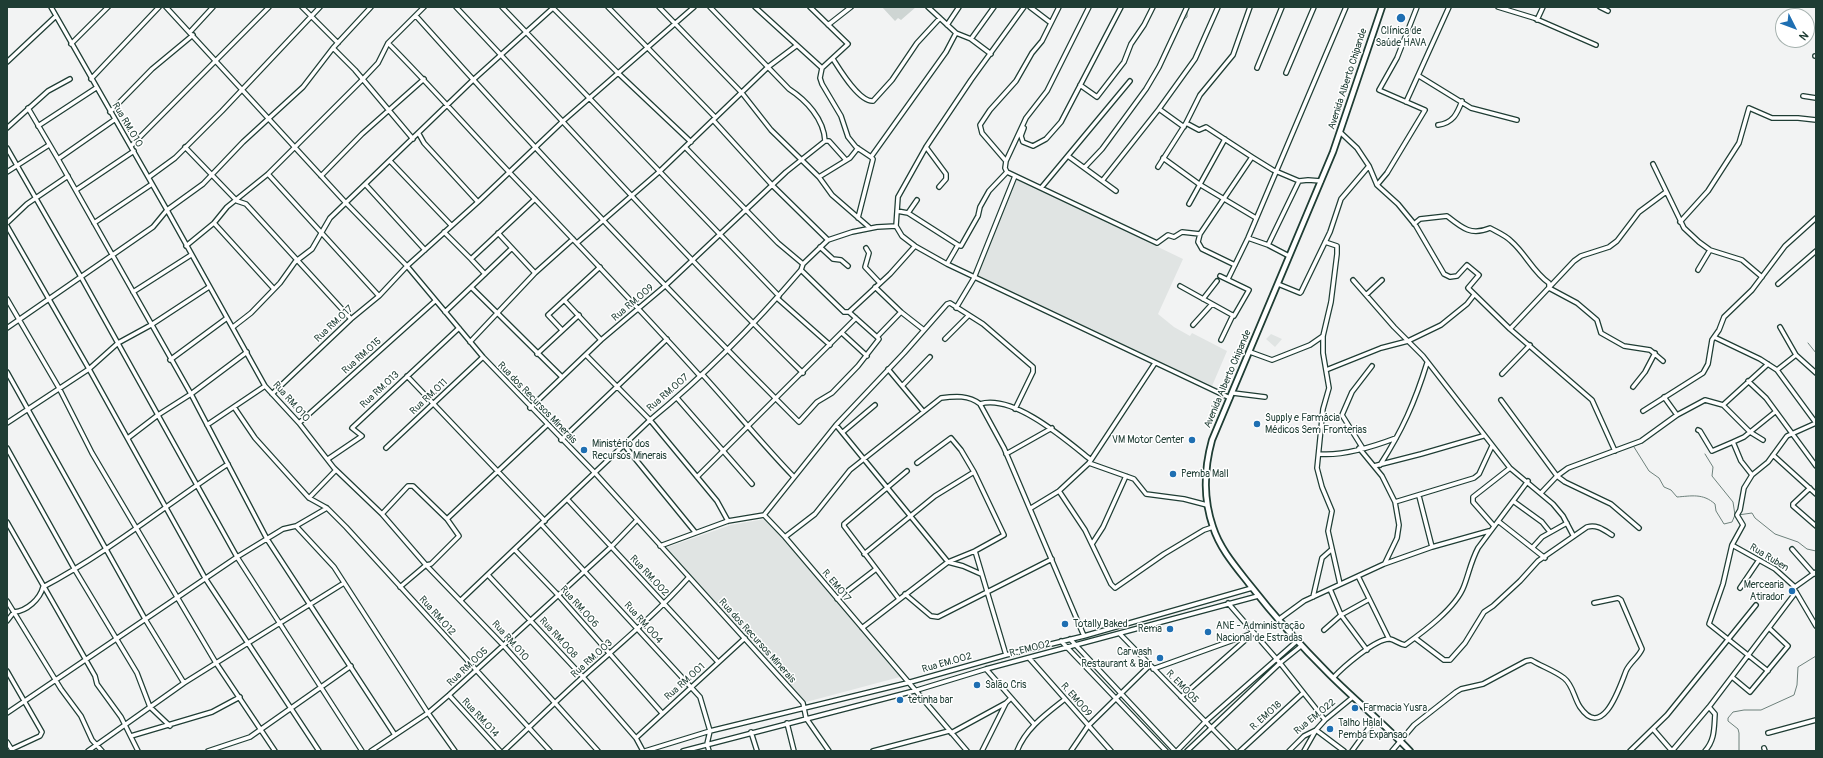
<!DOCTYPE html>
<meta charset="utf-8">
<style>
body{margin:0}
#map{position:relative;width:1823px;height:758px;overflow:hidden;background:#f2f3f3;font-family:Pangolin,sans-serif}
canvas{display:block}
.frame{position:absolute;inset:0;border:8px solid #1f3d34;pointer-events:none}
.north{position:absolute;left:1775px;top:8px;width:40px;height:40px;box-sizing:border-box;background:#fff;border:1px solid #a5b1ae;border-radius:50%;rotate:132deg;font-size:11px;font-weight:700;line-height:16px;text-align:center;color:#1f3d34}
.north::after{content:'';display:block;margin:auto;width:14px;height:18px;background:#1f6fb2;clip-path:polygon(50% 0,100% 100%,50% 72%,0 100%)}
</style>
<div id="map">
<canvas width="1823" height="758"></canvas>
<div class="frame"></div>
<div class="north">N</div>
</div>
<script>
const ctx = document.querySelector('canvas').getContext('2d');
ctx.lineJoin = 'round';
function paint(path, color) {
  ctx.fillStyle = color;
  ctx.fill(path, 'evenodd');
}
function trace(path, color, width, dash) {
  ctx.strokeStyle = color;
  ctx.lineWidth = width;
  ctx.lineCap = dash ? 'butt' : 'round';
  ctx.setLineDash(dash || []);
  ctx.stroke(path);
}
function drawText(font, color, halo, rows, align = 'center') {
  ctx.font = font + ' Pangolin,sans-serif';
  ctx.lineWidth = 3;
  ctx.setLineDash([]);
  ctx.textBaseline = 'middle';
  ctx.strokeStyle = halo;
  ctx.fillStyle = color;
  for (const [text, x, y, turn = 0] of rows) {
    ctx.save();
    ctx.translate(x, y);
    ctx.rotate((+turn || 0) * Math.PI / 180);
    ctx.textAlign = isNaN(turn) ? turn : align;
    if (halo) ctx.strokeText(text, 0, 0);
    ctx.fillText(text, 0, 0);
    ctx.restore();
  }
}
const built = new Path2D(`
 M1017 179 1183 259 1158 314 1174 327 1190 336 1192 333 1227 351 1212 386 976 275Z
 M1271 334 1282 339 1275 347 1266 339Z
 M765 519 783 538 900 677 806 702 665 548 731 525Z`);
const green = new Path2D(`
 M882 7H916L901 20 898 18 895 21Z`);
const stream = new Path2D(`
 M1183 20 1187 17V11
 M1177 33 1180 26
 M1167 54 1175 37
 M1158 72 1162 64
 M1177 81 1181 75
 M1119 157 1123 152
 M1073 158 1085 166
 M1087 168 1103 150
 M1808 343 1816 353
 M1634 447 1649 471 1659 478 1664 487 1671 490 1677 497C1691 496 1703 493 1715 504L1716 511 1724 524 1732 522 1735 515
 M1705 454 1713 467 1712 476 1733 502 1735 515
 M1738 515 1752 513 1755 518 1775 534 1798 542 1807 549 1816 551
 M1739 751V733L1738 729 1728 721V718L1733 712 1744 710H1761L1794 695 1797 685 1798 667 1816 656`);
const minor = new Path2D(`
 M51 7 167 210 265 386 299 423 334 468 382 514 426 565 503 645 598 751
 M166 7 346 203 407 266 483 357 595 473 803 703 806 718 829 751
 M302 7 338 43
 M456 7C571 129 683 255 803 373
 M502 7 779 296
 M552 7 618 73 691 142
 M608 7 715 117
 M659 7 742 93 771 130 819 177 832 195 870 228
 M755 7 822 68 820 78 822 84 841 116 848 137 856 147 871 157
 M810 7 848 44 822 68
 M928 7 956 33 971 39 991 54
 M1024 7 971 80 926 147 898 197 896 226 902 236 915 246 947 264 1230 398
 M1030 7 1051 23
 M1089 7 1047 91 1026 118 1006 161 1005 168 1007 172 1157 243 1168 235 1174 237 1182 232 1200 234 1252 157 1273 170 1299 181
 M1498 7 1534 18 1596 45
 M1600 7 1608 11
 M416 16C540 155 667 290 799 422L817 402 832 393 858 366 879 339 877 337 901 312 924 330
 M1537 20 1543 7
 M828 25 851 7
 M947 25 959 7
 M190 32 213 7
 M971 39 994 7
 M388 43C430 85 469 130 510 173 574 240 638 307 700 376
 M71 44 108 7
 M333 48 355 70 413 139
 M1815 56H1816
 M833 59C840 70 859 102 873 101L892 80 917 43 940 18
 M7 62 56 16
 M1257 68 1282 7
 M1286 73 1314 7
 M1419 76 1471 108 1517 120
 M91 79 159 7
 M1080 85 1097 97 1124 62 1131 44 1144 25 1153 7
 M1803 96 1816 98
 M1406 102 1449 7
 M28 108 58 159 191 394 267 539 395 735
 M1159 109 1184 127
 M110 112 152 69 193 35
 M713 120 772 185 828 240
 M1186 123 1200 95 1233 55 1250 7
 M1438 125C1453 123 1457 114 1462 101
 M38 126 96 88
 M7 128 48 91 70 79
 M1024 128 1021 136 1023 142 1033 146 1046 139 1061 122 1121 7
 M1340 132 1357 148 1369 166 1377 185 1398 204 1416 226 1444 274 1450 277 1457 276 1467 265 1479 275 1468 288 1510 329 1592 400 1615 451
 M419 134 424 143 478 202
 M825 141H829L846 160
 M131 146 269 7
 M185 147 237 201 246 204 351 319
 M685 147 778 243 803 264
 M926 147 946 174V179L939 187
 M7 148 81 277 237 557 362 751
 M1068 156 1116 191
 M1163 158 1199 184 1256 218
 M58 159 114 120
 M390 161 451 225
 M1006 161 982 133 980 125 990 110 1016 81 1032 53 1042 41 1059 7
 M1653 164 1684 228 1699 242 1710 250 1742 260 1762 277
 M1085 167 1102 149 1146 89 1159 67 1187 7
 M1158 167 1186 123 1199 130 1206 127 1252 157
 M7 172 49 145
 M268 174 379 296
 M321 176 362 134 424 79
 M149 177 175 158 222 111 320 7
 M819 177 850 158 858 148
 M1102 181 1159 109 1195 59 1218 7
 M366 185 425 250
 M1377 185 1387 173 1425 110 1379 90 1397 58 1417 7
 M1041 188 1130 81
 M76 190 134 151
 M1189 204 1225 139
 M897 211 908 213 958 245
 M908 213 917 200
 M858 218 873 159 871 157 946 52 956 33
 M1680 222 1708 191 1739 143 1749 108 1772 118H1798L1816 120
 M7 223 27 204 68 176
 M94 223 152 184
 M214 223 274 289
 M1414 224 1420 219 1447 216C1462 228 1471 236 1490 228 1497 232 1505 235 1511 241 1526 254 1533 272 1549 283V288L1577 303 1590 314 1597 320 1601 333 1624 346 1650 350 1663 361
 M7 226 89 369 205 578 319 751
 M444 232 471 259
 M498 233 535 273
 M1200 234 1198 242 1202 249 1235 265
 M1248 238 1268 245 1289 256
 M1325 242 1337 246V254L1331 302 1323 336V353L1329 388 1323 409 1317 468 1322 487 1332 511 1328 531 1340 584
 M577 243 659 172 768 67 796 46
 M1268 245 1299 181 1308 180 1321 181
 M186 246 214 223 227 207 268 174 362 80 378 63 388 43 424 7
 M820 247 833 259 841 260 848 266
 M866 248 869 253 865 267 880 283
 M947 264 958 245 961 246 978 216 980 207 989 191 1007 172
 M801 270 844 312H849L877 337
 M1698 270 1710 250
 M485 274 471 259 535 199
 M1228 279 1248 238 1346 7
 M1353 280 1394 327 1423 356 1510 468 1553 504 1563 516 1573 535
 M1278 284 1300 293 1301 292 1330 232 1341 199 1369 166
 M1778 284 1816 251
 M1180 286 1234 316 1249 290 1220 276
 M471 287 562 377
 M875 287 901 312
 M133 292 191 255
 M1366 295 1382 280
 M777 298 830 345
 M7 299 59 388 92 453 216 663 275 751
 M1203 299 1217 281
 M564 300 601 340
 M956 308 974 278 1015 176
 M445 312 512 248
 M849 312 890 274 915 246
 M1193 325 1212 304
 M233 327 251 313 280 283 295 262 312 249 330 218 473 80 554 7
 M1780 327 1796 355 1816 373
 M7 328 153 227 167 210 203 184 243 142 303 87 333 48 371 7
 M1510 329 1574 261 1581 256 1609 247 1617 241 1639 212 1666 192
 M562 330 548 315 600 267
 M842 333 867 356
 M1714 337 1760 359 1777 370 1816 423
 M945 339 968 316
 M1221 340 1233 315
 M470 342 535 273 573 239
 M1250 352 1272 360 1310 345 1323 336
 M537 354 579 315
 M586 355 650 420 717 501 728 521
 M170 360 227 318
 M888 369 923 411
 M1326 370 1381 348 1408 341 1441 325 1467 304 1474 295
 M1777 370 1796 355
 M7 372 145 619 184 683
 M702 374C733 408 762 444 794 477
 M1502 374 1530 345
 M407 376 545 521
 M1748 381 1766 398 1816 466
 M903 385 930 357
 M1633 387 1645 372 1655 353
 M1233 393 1265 397
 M272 394 351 319 379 296 407 266 478 202 562 122 694 7
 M1664 397 1677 415
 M677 398 752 484
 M1501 400 1557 476 1565 482 1611 504 1639 528
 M980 404 1004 448 1084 636
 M1723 405 1750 432 1763 440
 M234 407 255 438 309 498 327 508 346 527 550 751
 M530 408 601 340 665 286 786 172 825 141C824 119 806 100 789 89L710 7
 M1643 411 1703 373 1708 364 1712 340 1719 330 1724 317 1752 290 1785 246 1816 218
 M7 423 89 369 118 343 151 325 209 287
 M299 423 435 301
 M207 425 265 386
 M836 425 948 562 963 566 981 574
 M1698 430 1700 431 1712 451 1733 442
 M843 432 875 405
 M128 438 158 415 191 394 247 352
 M561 440 667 339
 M624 445 695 532
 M1362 447 1342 415 1352 392 1372 366
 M7 448 75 570 137 673 150 707 170 726
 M386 448 483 357
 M1359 448 1382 476 1395 502 1399 525 1397 538 1385 563
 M1006 454 1052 428
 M1319 454C1342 456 1375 446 1396 438
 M1773 455 1816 494
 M328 459 362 436 352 428 459 328
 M1089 463 1134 479 1146 494 1184 499 1207 505
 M1380 465C1402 431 1415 402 1427 363
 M1374 466 1421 454 1483 436
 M1752 475 1741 461 1733 442 1744 437 1775 412
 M697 477 856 318
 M1810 488 1793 504V506L1816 526
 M1059 491 1085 530 1111 584 1115 588 1164 554 1204 530 1213 527
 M1541 493 1557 476 1568 468 1641 441 1677 415 1705 400 1723 405 1768 364
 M1419 496 1432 547
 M309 498 336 470
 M568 500 718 662
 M1513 501 1542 522 1550 532
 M1395 502 1474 478 1479 474 1492 446
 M1031 508 1059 491 1089 463 1155 363
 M382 514 408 486H413L447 519 459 536 431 564 426 565 400 587
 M764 515 836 425 904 353 947 304 950 303 983 324 1033 367V372L1015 409
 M447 519 547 425
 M1498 521 1545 558
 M7 522 95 676 97 684 121 717 138 751
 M541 524 700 697 710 731 707 744 709 751
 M296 526 334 567 428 713 455 751
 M1494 526 1473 502V497L1510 468
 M785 537 815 514 850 470 941 398C955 396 969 395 980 404 1014 394 1066 440 1091 460
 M1092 544 1103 527 1126 476
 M1732 545 1775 569 1795 587
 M660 546 728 521 764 515 785 537 967 751
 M1533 547 1542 537 1567 523
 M1792 549 1814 574
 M515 550 559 596 662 713
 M975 551 1006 655
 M864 554 935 496 974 472
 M488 575 583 677 636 738 643 751
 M1358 576 1389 639
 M1795 587 1816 572
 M1740 588 1759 560
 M1330 589 1341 615 1367 650
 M1796 592 1816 626
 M905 594 931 616 938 617 1052 559
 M1313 597 1322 558 1331 550
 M837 599 876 569
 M899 599 844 526V524L907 471
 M461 600 650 420C705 375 755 324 801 270L803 264 828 240 852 232 877 227 896 226
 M7 601 61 689 81 716 92 740 102 751
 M1228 603 1280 663 1325 720
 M1278 620 1304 601 1384 564 1432 547 1489 531
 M7 621 14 612C27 611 40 599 43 587 109 552 166 505 228 464
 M862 628 948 562 975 551 1004 535 974 472 961 450 951 438 917 463
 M1324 630 1341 615 1368 600
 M1120 634 1234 751
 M1415 638 1444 660H1450L1465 643 1484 612 1493 606 1520 581 1538 561 1587 527C1597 524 1604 530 1612 535
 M1070 639 1175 751
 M1061 641 1166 751
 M1029 658 1111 751
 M986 669 1034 724
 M1153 669 1253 633
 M7 671 42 732 40 736 12 749
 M1768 671 1709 624 1723 584 1732 545 1743 525 1737 515 1740 510 1744 488 1752 475 1768 462 1787 436 1816 423
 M1732 677 1750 692 1788 646 1770 629
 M1333 678C1342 668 1376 638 1390 639 1395 640 1399 644 1405 645 1423 632 1456 608 1464 586 1469 573 1471 561 1478 548L1528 481
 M449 695 500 751
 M1181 697 1251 635
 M7 713 237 557 283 529 296 526 327 508
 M787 723 794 751
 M1653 729 1672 751
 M751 732 757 751
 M951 733 1006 703
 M1768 733 1816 720
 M131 736 212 712 240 697
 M636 738 745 638
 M7 742 12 750
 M1764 748 1765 751
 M88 751 184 683 344 583
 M208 751 250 737 351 666
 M371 751 428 713 449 695 611 547 637 520
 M504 751C531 726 557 700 584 676 620 644 657 613 689 577
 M645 751 710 731 907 683 1006 655 1084 636 1252 588
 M683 751 914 691 986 669 1258 596
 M873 751 949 731
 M982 751 1006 703 1011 698
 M1017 751C1026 728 1046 714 1065 699
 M1071 751 1088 726 1149 666
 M1177 751 1205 722 1297 641
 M1187 751 1280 663 1301 646
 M1240 751 1303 693
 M1289 751 1304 736 1316 730 1325 720 1353 697
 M1304 751 1316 730 1344 751
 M1352 751 1376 718
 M1392 751 1414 725 1456 692 1461 689 1483 684 1526 661 1531 660C1541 666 1555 671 1564 678 1573 685 1574 698 1580 707 1603 741 1620 686 1626 671 1630 662 1638 658 1642 649L1621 600 1618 598 1594 603
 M1630 751 1667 715 1756 605
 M1672 751 1709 707 1796 592
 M1705 751C1715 740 1714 728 1715 714L1709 707`);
const major = new Path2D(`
 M1382 7 1333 152 1212 440C1204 469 1203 498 1213 527 1220 549 1236 567 1250 585 1275 617 1301 646 1329 674 1355 700 1384 724 1410 751`);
const markers = [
 [1401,18,5,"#1f6fb2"],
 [1257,424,4,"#1f6fb2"],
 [1192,440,4,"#1f6fb2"],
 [584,450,4,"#1f6fb2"],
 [1173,474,4,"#1f6fb2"],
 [1792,591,4,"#1f6fb2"],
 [1065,624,4,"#1f6fb2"],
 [1170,629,4,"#1f6fb2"],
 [1208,632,4,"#1f6fb2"],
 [1160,658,4,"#1f6fb2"],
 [977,685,4,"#1f6fb2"],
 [900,700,4,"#1f6fb2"],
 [1355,708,4,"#1f6fb2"],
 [1330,729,4,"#1f6fb2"]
];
const poiNames = [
 ["Clínica de",1401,31,"center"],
 ["Saúde HAVA",1401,43,"center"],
 ["Supply e Farmácia",1265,418],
 ["Médicos Sem Fronterias",1265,430],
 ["VM Motor Center",1184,440,"right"],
 ["Ministério dos",592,444],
 ["Recursos Minerais",592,456],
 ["Pemba Mall",1181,474],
 ["Mercearia",1784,585,"right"],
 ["Atirador",1784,597,"right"],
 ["Totally Baked",1073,624],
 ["ANE - Administração",1216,626],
 ["Nacional de Estradas",1216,638],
 ["Rema",1162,629,"right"],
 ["Carwash",1152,652,"right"],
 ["Restaurant & Bar",1152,664,"right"],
 ["Salão Cris",985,685],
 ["tetinha bar",908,700],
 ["Farmacia Yusra",1363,708],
 ["Talho Halal",1338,723],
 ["Pemba Expansao",1338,735]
];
const streetNames = [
 ["Avenida Alberto Chipande",1348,79,-72],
 ["Rua RM.010",127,125,59],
 ["Rua RM.009",633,303,-40],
 ["Rua RM.017",334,324,-43],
 ["Rua RM.015",362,356,-42],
 ["Avenida Alberto Chipande",1228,379,-67],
 ["Rua RM.013",380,390,-43],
 ["Rua RM.007",668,393,-41],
 ["Rua RM.011",429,397,-43],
 ["Rua RM.010",291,402,48],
 ["Rua dos Recursos Minerais",537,403,46],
 ["Rua Ruben",1769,558,31],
 ["Rua RM.002",649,576,47],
 ["R. EM017",836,586,50],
 ["Rua RM.006",579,607,48],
 ["Rua RM.012",437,616,48],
 ["Rua RM.004",643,623,48],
 ["Rua RM.008",558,638,48],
 ["Rua RM.010",510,641,48],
 ["Rua dos Recursos Minerais",757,641,48],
 ["R. EM002",1030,649,-14],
 ["Rua RM.003",592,659,-42],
 ["Rua EM.002",947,663,-16],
 ["Rua RM.005",468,667,-43],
 ["Rua RM.001",685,682,-42],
 ["R. EM005",1182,687,46],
 ["R. EM009",1076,700,49],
 ["R. EM018",1266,716,-42],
 ["Rua EM.022",1315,717,-39],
 ["Rua RM.014",480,718,47]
];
paint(built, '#e0e4e3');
paint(green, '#ced5d3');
trace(stream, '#6d807b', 1);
trace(minor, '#1f3d34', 6);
trace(major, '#1f3d34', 8);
trace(minor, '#fff', 3.5);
trace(major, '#fff', 4.5);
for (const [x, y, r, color] of markers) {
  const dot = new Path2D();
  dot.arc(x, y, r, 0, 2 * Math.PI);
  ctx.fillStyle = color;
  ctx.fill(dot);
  trace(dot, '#fff', 1.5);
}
drawText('10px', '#1f3d34', '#fff', poiNames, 'left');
drawText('10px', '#1f3d34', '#fff', streetNames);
</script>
